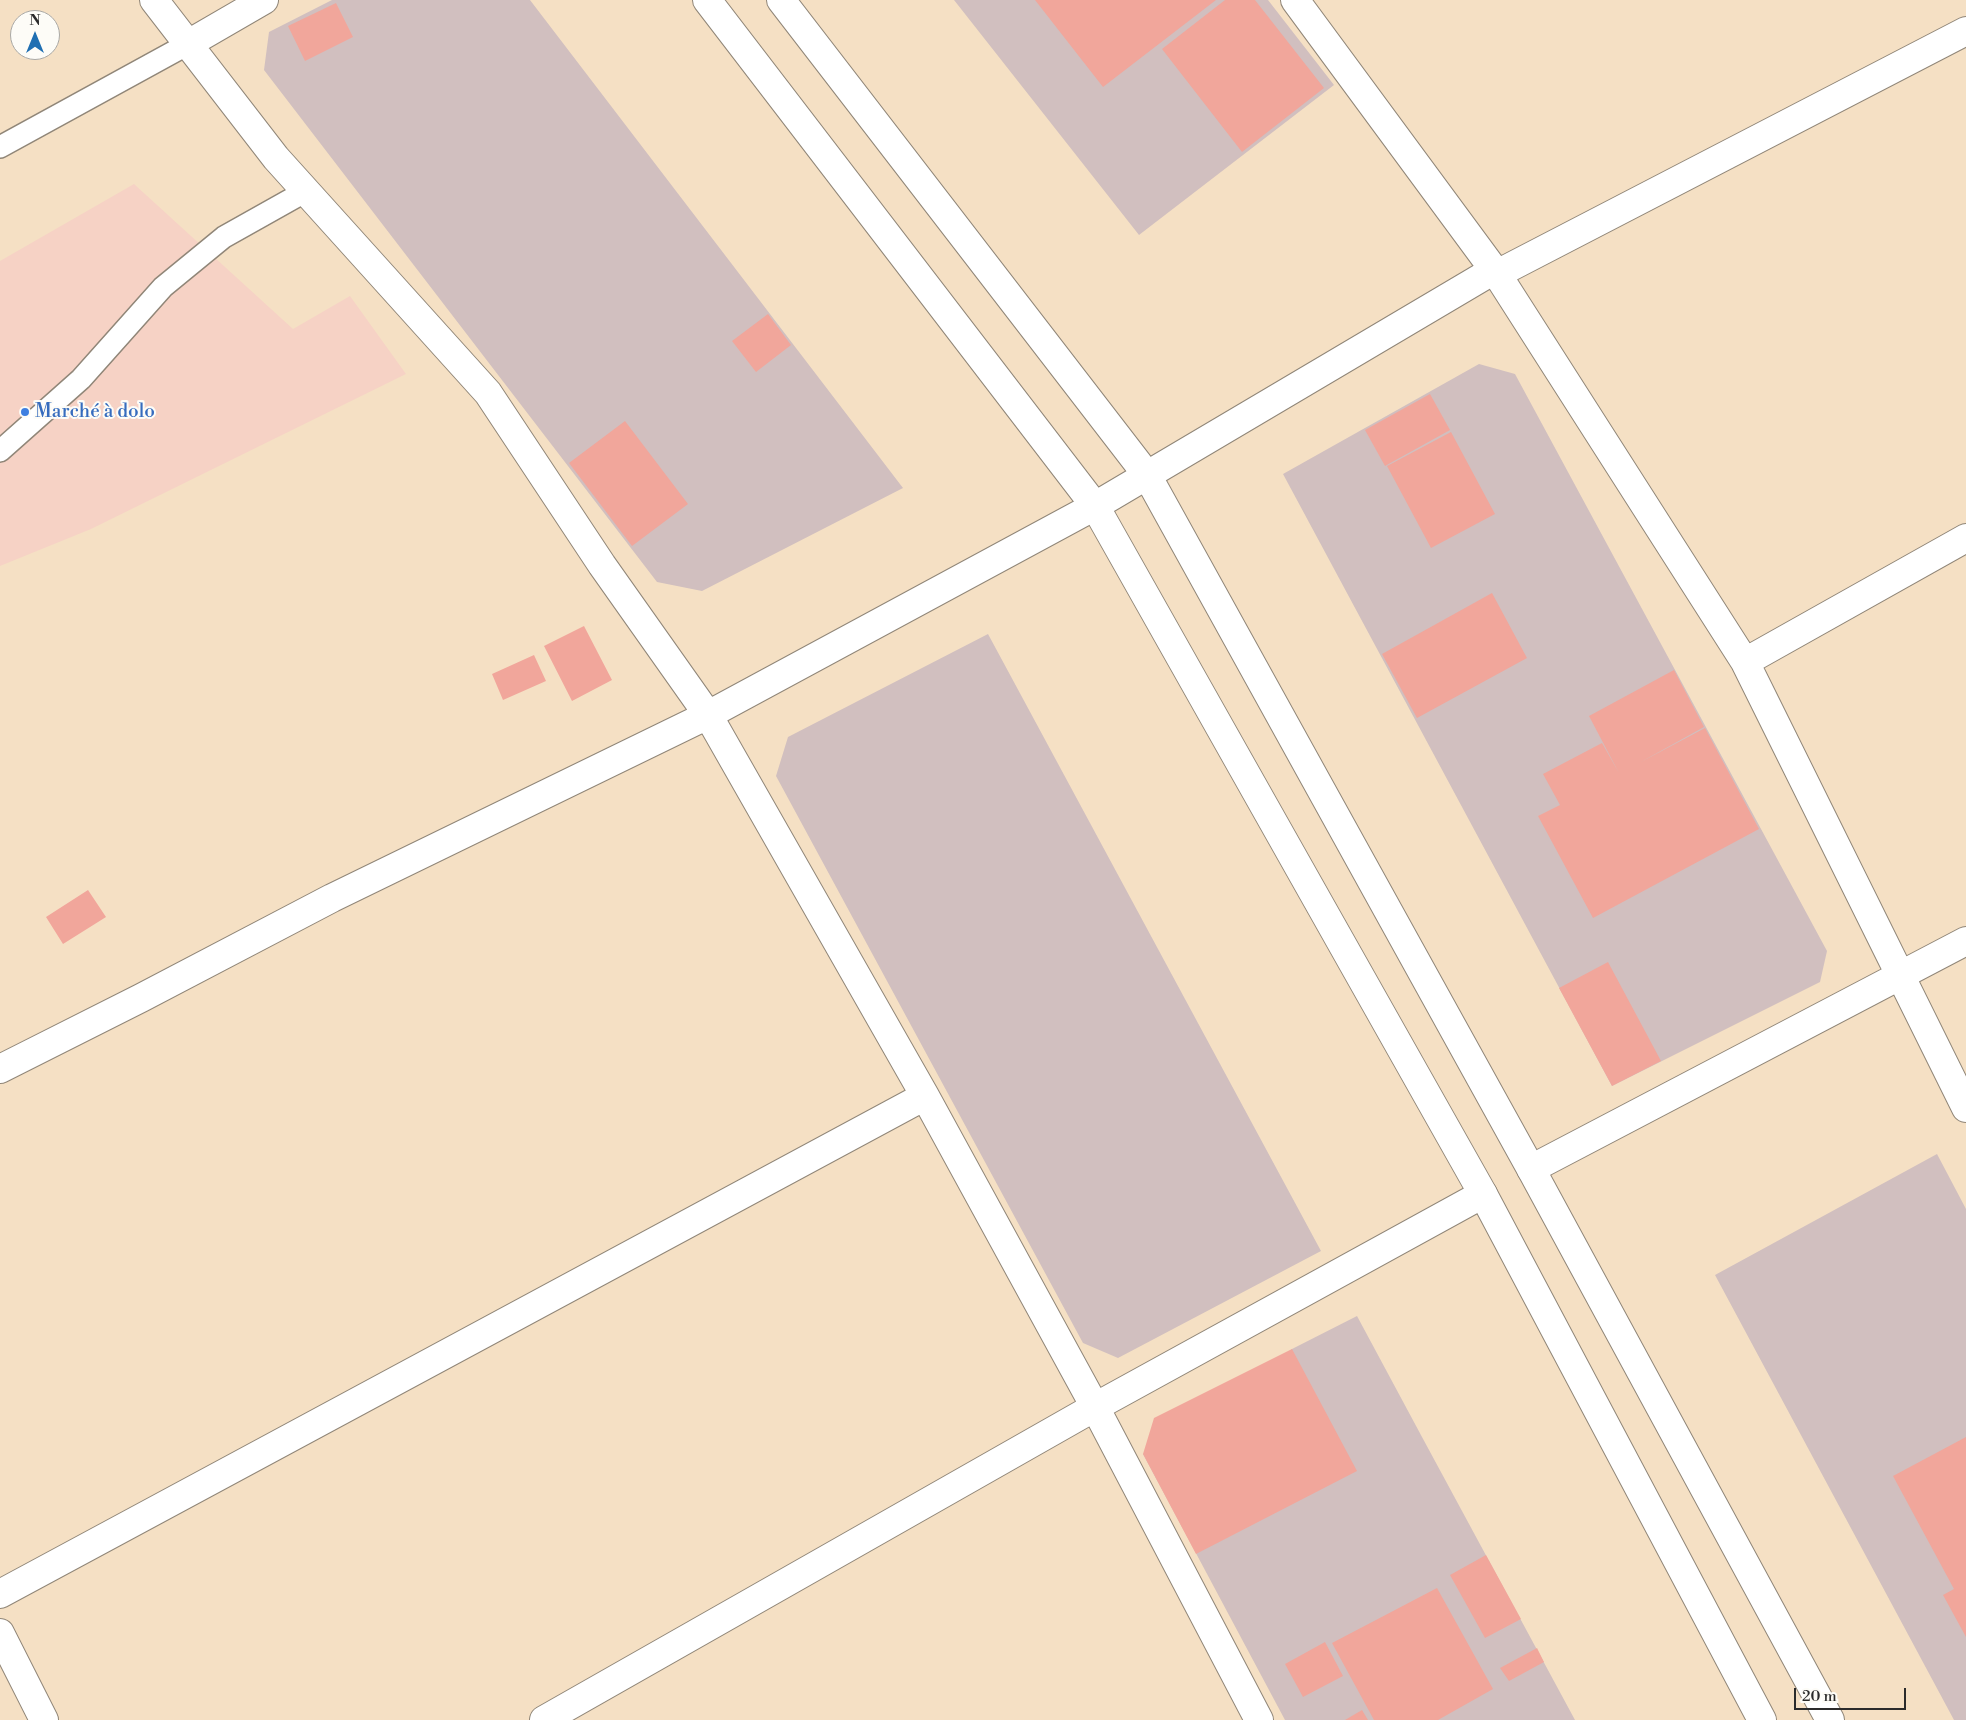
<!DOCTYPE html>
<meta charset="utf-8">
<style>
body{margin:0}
#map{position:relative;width:1966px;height:1720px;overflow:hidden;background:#f5e0c4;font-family:"Libre Bodoni",serif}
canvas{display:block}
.north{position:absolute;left:10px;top:10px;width:50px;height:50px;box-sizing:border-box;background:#fdfcf7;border:1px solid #a9a8a5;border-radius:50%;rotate:0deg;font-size:14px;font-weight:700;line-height:20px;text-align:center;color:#2b2b2b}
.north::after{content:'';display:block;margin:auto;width:18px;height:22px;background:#1f6fb2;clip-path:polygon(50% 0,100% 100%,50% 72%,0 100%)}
.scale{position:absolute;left:1794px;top:1688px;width:112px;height:22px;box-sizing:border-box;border:2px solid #2b2b2b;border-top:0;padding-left:6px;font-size:15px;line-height:18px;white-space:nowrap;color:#2b2b2b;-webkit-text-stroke:4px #fdfcf7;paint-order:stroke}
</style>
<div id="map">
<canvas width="1966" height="1720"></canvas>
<div class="north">N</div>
<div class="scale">20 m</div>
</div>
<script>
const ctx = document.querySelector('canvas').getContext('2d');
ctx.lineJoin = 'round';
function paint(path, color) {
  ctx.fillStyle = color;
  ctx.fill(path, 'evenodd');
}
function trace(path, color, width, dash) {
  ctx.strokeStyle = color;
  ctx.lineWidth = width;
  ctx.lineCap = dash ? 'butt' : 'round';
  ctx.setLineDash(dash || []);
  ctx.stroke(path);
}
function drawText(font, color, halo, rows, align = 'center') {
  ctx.font = font + ' "Libre Bodoni",serif';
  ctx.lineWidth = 4;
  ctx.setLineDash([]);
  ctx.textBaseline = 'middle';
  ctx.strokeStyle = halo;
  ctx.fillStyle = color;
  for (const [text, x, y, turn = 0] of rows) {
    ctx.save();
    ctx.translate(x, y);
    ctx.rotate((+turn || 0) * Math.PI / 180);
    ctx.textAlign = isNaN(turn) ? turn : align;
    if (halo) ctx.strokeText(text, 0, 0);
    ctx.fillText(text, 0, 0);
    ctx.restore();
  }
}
const built = new Path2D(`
 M134 184 293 329 350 296 406 374 91 529 0 566V261Z`);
const industrial = new Path2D(`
 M332 0H530L903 488 702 591 657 582 264 70 269 32Z
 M954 0H1268L1334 85 1139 235Z
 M1479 364 1515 374 1827 951 1820 982 1612 1086 1283 474Z
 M988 634 1321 1251 1118 1358 1083 1343 776 776 788 737Z
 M1937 1154 1966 1209V1720H1954L1715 1275Z
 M1357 1316 1422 1437 1575 1720H1285L1143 1454 1292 1349Z`);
const building = new Path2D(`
 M1035 0H1216L1103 87Z
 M1225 0H1255L1324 88 1242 152 1162 49Z
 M336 3 353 37 305 61 288 26Z
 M768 314 791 345 756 372 732 341Z
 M1430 394 1450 430 1385 466 1365 430Z
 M625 421 688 504 632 546 569 463Z
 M1451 432 1495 514 1431 548 1387 466Z
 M1492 593 1527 658 1417 718 1382 654Z
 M584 626 612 680 572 701 544 646Z
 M534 655 546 681 503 700 492 674Z
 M1674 670 1704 727 1639 763 1705 728 1759 829 1593 918 1538 816 1560 805 1543 774 1602 743 1619 773 1589 716Z
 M88 890 106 917 63 944 46 917Z
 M1608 962 1661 1061 1612 1086 1559 988Z
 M1292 1349 1357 1471 1196 1554 1143 1454 1154 1418Z
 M1966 1437V1637L1943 1595 1954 1589 1893 1476Z
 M1486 1555 1521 1619 1485 1638 1450 1575Z
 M1437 1588 1493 1689 1438 1720H1374L1332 1643Z
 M1325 1642 1343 1676 1303 1697 1285 1664Z
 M1537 1648 1544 1662 1509 1681 1500 1668Z
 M1362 1710 1368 1720H1345Z`);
const service = new Path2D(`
 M0 147 188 44
 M0 451 81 379 163 287 224 237 306 191`);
const minor = new Path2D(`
 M154 0 276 158 488 393 602 565 708 715 925 1096 1095 1407 1259 1720
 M1295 0 1497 274 1745 662 1966 1108
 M188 44 264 0
 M1745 662 1966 538
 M0 1069 141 998 332 898 708 715 1095 506 1494 270 1497 274 1966 31
 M1531 1169 1966 941
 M0 1594 925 1096
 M0 1633 44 1720
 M544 1720 1095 1407 1483 1194`);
const tertiary = new Path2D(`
 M707 0 1095 506 1483 1194 1762 1720
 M781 0 1147 475 1531 1169 1830 1720`);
const markers = [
 [25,412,5,"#3f7fe0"]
];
const shopNames = [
 ["Marché à dolo",35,412]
];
paint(built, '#f6d2c5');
paint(industrial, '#d1bfbf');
paint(building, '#f1a69b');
trace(service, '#908678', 24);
trace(minor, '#908678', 30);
trace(tertiary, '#908678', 30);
trace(service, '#fff', 21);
trace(minor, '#fff', 28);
trace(tertiary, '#fff', 28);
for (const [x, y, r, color] of markers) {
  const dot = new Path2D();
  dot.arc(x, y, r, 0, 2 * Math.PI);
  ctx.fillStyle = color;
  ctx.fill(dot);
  trace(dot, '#fdfcf7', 2);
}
drawText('19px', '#366cbe', '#fdfcf7', shopNames, 'left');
</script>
